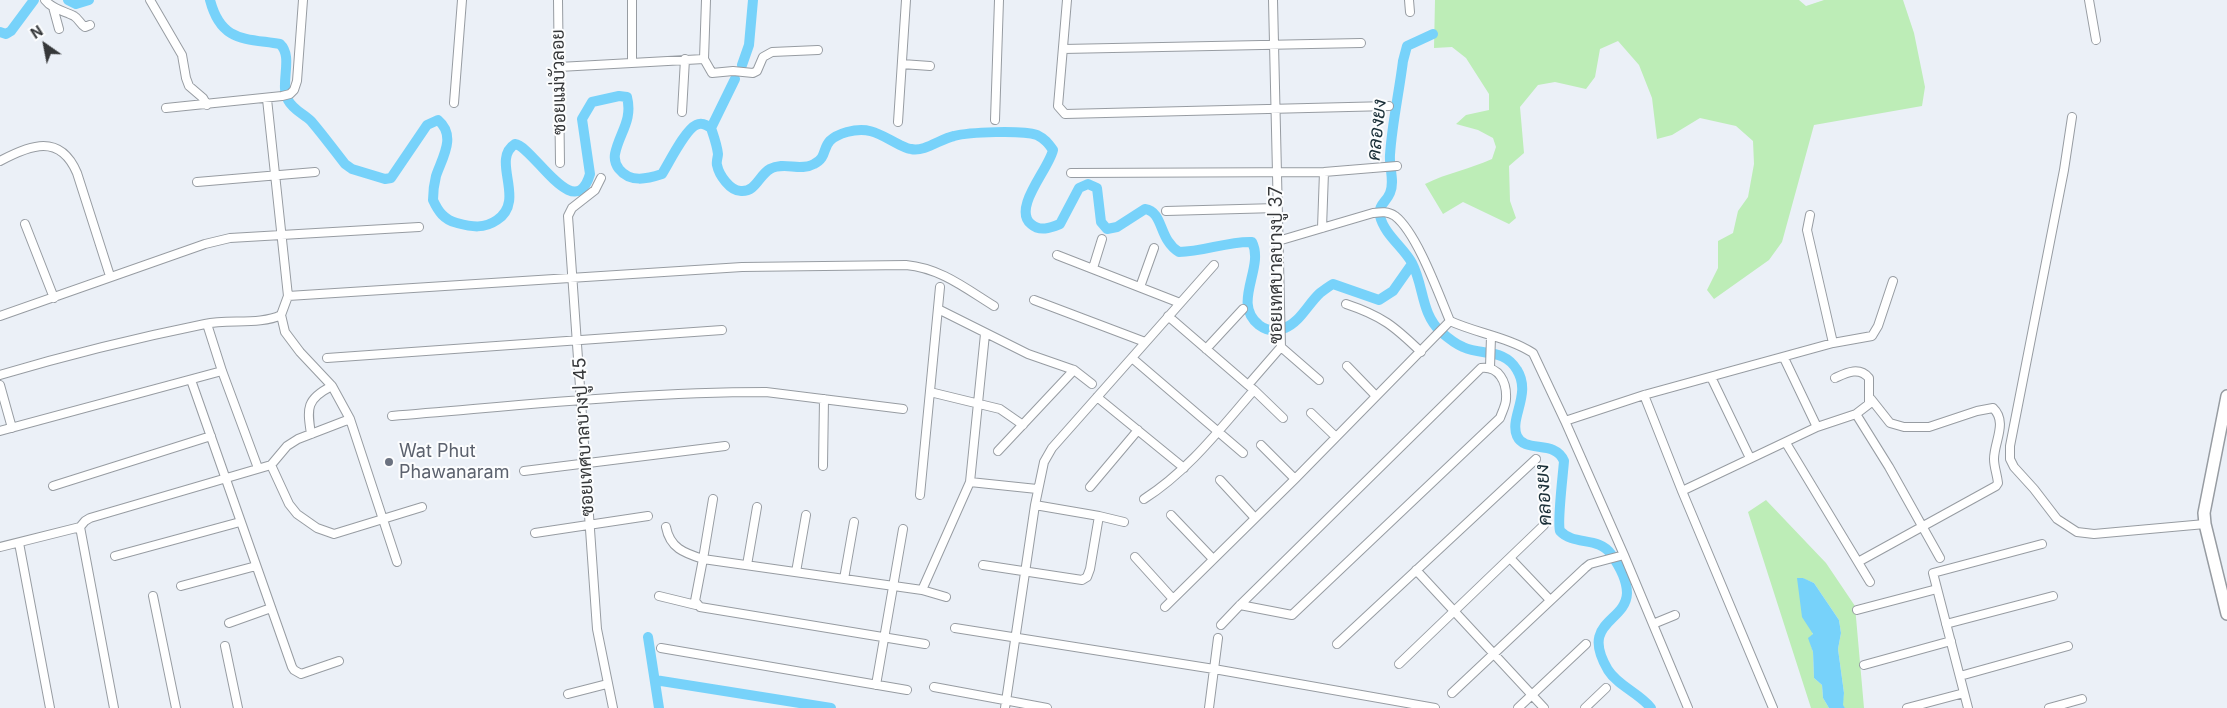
<!DOCTYPE html>
<meta charset="utf-8">
<style>
body{margin:0}
#map{position:relative;width:2227px;height:708px;overflow:hidden;background:#ebf0f7;font-family:Inter,sans-serif}
canvas{display:block}
.north{position:absolute;left:20px;top:20px;width:50px;height:50px;-webkit-text-stroke:4px #fcfdfe;paint-order:stroke;rotate:327deg;font-size:14px;font-weight:700;line-height:20px;text-align:center;color:#353739}
.north::after{content:'';display:block;margin:auto;width:18px;height:22px;background:#353739;clip-path:polygon(50% 0,100% 100%,50% 72%,0 100%)}
</style>
<div id="map">
<canvas width="2227" height="708"></canvas>
<div class="north">N</div>
</div>
<script>
const ctx = document.querySelector('canvas').getContext('2d');
ctx.lineJoin = 'round';
function paint(path, color) {
  ctx.fillStyle = color;
  ctx.fill(path, 'evenodd');
}
function trace(path, color, width, dash) {
  ctx.strokeStyle = color;
  ctx.lineWidth = width;
  ctx.lineCap = dash ? 'butt' : 'round';
  ctx.setLineDash(dash || []);
  ctx.stroke(path);
}
function drawText(font, color, halo, rows, align = 'center') {
  ctx.font = font + ' Inter,Sarabun,sans-serif';
  ctx.lineWidth = 4;
  ctx.setLineDash([]);
  ctx.textBaseline = 'middle';
  ctx.strokeStyle = halo;
  ctx.fillStyle = color;
  for (const [text, x, y, turn = 0] of rows) {
    ctx.save();
    ctx.translate(x, y);
    ctx.rotate((+turn || 0) * Math.PI / 180);
    ctx.textAlign = isNaN(turn) ? turn : align;
    if (halo) ctx.strokeText(text, 0, 0);
    ctx.fillText(text, 0, 0);
    ctx.restore();
  }
}
const green = new Path2D(`
 M1435 0H1799L1806 6 1824 0H1903L1914 33 1925 87 1922 106 1814 125 1782 242 1769 260 1714 299 1707 290 1718 268V241L1733 233 1738 211 1748 197 1754 164 1753 141 1736 126 1700 118 1672 135 1657 139 1652 98 1639 65 1618 41 1600 49 1595 77 1586 89 1555 82 1538 85 1520 107 1524 153 1509 166 1510 201 1516 218 1509 224 1463 202 1443 214 1425 184C1447 173 1470 169 1492 159L1496 147 1493 138 1478 130 1456 124 1466 115 1489 110V94L1466 58 1452 47 1434 48Z
 M1766 500 1826 563 1855 606 1864 708H1845L1842 705 1844 693 1838 649 1841 633 1839 620 1814 583 1802 578 1798 579 1813 635 1809 638 1813 652 1814 678 1822 685 1823 698 1829 708H1811L1748 512Z`);
const water = new Path2D(`
 M1797 578H1803L1814 583 1839 620 1841 633 1838 649 1844 693 1843 705 1845 708H1829L1823 698 1822 685 1814 678 1813 652 1808 638 1813 634 1802 617Z`);
const canal = new Path2D(`
 M68 0 76 4 89 0
 M210 0C221 42 244 38 280 44 294 57 279 84 288 100 293 110 304 114 311 121 323 135 334 150 345 164L352 169 385 179 391 178 427 125 438 120C457 136 442 158 436 176 434 184 433 191 433 200 438 211 444 220 457 223 472 227 484 229 497 220 527 200 490 160 515 144 533 146 575 226 590 174L582 119 592 102 619 96 627 97C633 121 619 133 615 154 614 160 616 165 619 169 630 183 647 179 662 174 669 163 685 130 696 125 702 122 706 125 711 128 714 137 717 145 718 154 718 157 716 162 717 165 719 175 730 191 741 191 756 192 759 175 770 169 784 161 800 172 814 164 832 155 816 141 847 132 871 126 880 135 900 145 903 146 907 149 911 149 925 152 940 139 954 136 969 132 1022 130 1037 135 1045 139 1048 143 1053 150 1049 169 1012 208 1031 224 1040 232 1050 228 1060 224L1079 188 1088 184 1097 188 1101 222 1107 229 1117 227 1145 209C1164 212 1158 239 1179 252 1204 252 1227 241 1252 242 1265 268 1231 303 1259 325 1267 331 1276 332 1285 328 1300 322 1308 304 1320 293 1324 290 1328 287 1333 284L1379 300 1393 291 1412 264
 M0 32 6 34 11 31 34 0
 M1433 34 1407 46 1403 61C1399 93 1392 124 1390 155 1389 167 1395 182 1390 193 1386 203 1378 204 1380 216 1384 234 1404 248 1412 263 1424 286 1421 314 1441 332 1448 338 1455 344 1463 347 1483 356 1504 348 1517 370 1532 394 1509 418 1517 436 1525 454 1555 439 1564 461 1563 475 1557 522 1560 531 1574 546 1598 536 1611 554 1618 564 1627 580 1627 593 1626 623 1579 621 1608 670 1618 686 1639 693 1651 708
 M742 65 749 45 753 0
 M711 128 735 79
 M648 637 659 708
 M655 680 831 708`);
const street = new Path2D(`
 M45 0C52 9 64 11 74 16 79 19 80 24 85 27L90 25
 M150 0 182 55 186 78 189 86 203 98 207 105
 M558 0 560 163
 M706 0 704 59 712 73 733 71 753 73 757 71 763 57 772 52 818 50
 M1067 0 1058 106 1065 114 1389 106
 M1409 0 1410 12
 M2089 0 2096 40
 M53 7 59 29
 M1063 49 1361 43
 M632 61V0
 M902 64 930 66
 M559 67 704 59
 M454 103 462 0
 M166 108 282 96 290 94 294 90 297 81 303 0
 M682 112 685 59
 M2072 117 2064 170 2010 446V459L2014 467 2034 489 2057 519 2077 532 2094 534 2205 524
 M995 120 999 0
 M898 122 906 0
 M0 161C30 145 60 133 77 173L110 276
 M1071 173 1324 172 1397 166
 M601 178 595 190 572 208 568 216 597 629 613 708
 M197 182 315 172
 M1166 211 1277 208
 M1810 215 1807 230 1833 343
 M25 224 54 298
 M1322 228 1324 172
 M1278 241 1373 213C1381 212 1388 211 1395 216 1417 233 1439 295 1450 321 1476 333 1508 337 1533 353L1565 421 1624 555 1688 708
 M1057 255 1180 303
 M1093 268 1102 239
 M1140 287 1154 248
 M288 296 742 267 906 265C940 268 965 288 994 306
 M1034 300 1145 342
 M1346 304C1382 316 1394 326 1421 352
 M938 309 1028 354 1074 370 1092 384
 M281 315 285 332 300 352 332 386 350 419 397 562
 M0 316 205 244 230 238 419 227
 M1168 316 1248 385
 M207 324 222 371 258 468
 M1281 347 1319 380
 M1206 349 1243 309
 M327 358 722 330
 M1132 358 1243 453
 M1784 358 1817 427 1856 414 1889 467 1940 558
 M1347 366 1376 396
 M1490 367 1491 337
 M0 375C67 355 136 338 205 324 228 319 261 325 281 315L288 296 267 99
 M1711 377 1750 458
 M1835 378C1846 373 1859 366 1869 378V404L1856 414
 M191 380 292 667 294 670 301 674 339 661
 M0 385 12 428
 M1254 390 1283 418
 M930 392 1000 409 1023 425
 M1644 395 1682 491 1773 708
 M1097 397 1184 468
 M1311 413 1336 437
 M392 416C516 406 641 392 766 392L903 409
 M1565 421 1644 395 1833 343 1872 336 1878 326 1893 281
 M0 431 222 371
 M311 434C307 408 306 399 332 386
 M1786 443 1870 582
 M1261 445 1295 479
 M998 451 1074 370
 M271 465 289 504 297 514 317 528 334 534 422 507
 M823 466 824 399
 M524 471 725 446
 M1220 480 1255 518
 M970 482 985 334
 M53 486 211 436
 M1090 487 1138 430
 M1682 491 1817 427
 M920 495 940 287
 M1144 499C1188 471 1220 429 1254 390L1248 385 1281 347 1273 0
 M1035 505 1044 462 1052 448 1214 265
 M1171 515 1213 559
 M666 527C670 548 684 553 703 559L713 499
 M535 533 648 516
 M19 543 50 708
 M0 547 80 527
 M115 556 240 522
 M1135 557 1173 599
 M1510 558 1550 600
 M1858 562 1996 486 1998 483C1997 474 1994 467 1994 459 1994 442 2008 422 1993 408L1977 411 1929 427H1904L1890 423 1871 399
 M747 565 757 507
 M983 565 1082 580 1087 577 1090 569 1099 516
 M1416 570 1544 708
 M796 572 806 515
 M844 579 854 522
 M181 586 256 566
 M922 590 946 597
 M153 596 176 708
 M659 596 696 605
 M1165 607 1295 479 1450 321
 M1857 610 1937 589
 M229 623 271 608
 M1653 624 1675 615
 M1946 624 2053 596
 M1221 625 1240 605 1481 368C1499 366 1507 382 1506 399 1506 405 1502 412 1500 418L1292 615 1240 605
 M955 628 1214 669 1435 708
 M925 644 700 607 695 601 703 559 922 590 970 482 1037 489
 M1337 644 1536 459
 M225 646 238 708
 M661 648 907 690
 M1399 664 1544 525
 M1864 665 1951 641
 M1960 676 2068 646
 M876 685 903 529
 M934 687 1047 708
 M1452 693 1585 568 1590 564 1624 555
 M568 694 607 684
 M114 708 80 527 85 521 90 518 271 465 287 446 298 439 350 419
 M1005 708 1035 505 1099 516 1124 522
 M1209 708 1218 638
 M1518 708 1586 644
 M1585 708 1606 688
 M1907 708 1964 693
 M1968 708 1933 573 2042 544
 M2049 708 2082 699`);
const secondary = new Path2D(`
 M2227 396 2204 513 2205 524 2227 614`);
const markers = [
 [389,462,5,"#6b7280"]
];
const streetNames = [
 ["ซอยแม่บัวลอย",559,82,-91],
 ["ซอยเทศบาลบางปู 37",1277,265,-90],
 ["ซอยเทศบาลบางปู 45",584,437,-93]
];
const worshipNames = [
 ["Wat Phut",399,452],
 ["Phawanaram",399,473]
];
const waterNames = [
 ["คลองยง",1377,130,-84],
 ["คลองยง",1544,495,-93]
];
paint(green, '#bdedb7');
paint(water, '#77d2fa');
trace(canal, '#77d2fa', 10);
trace(street, '#979ca2', 10);
trace(secondary, '#979ca2', 14);
trace(street, '#fff', 8);
trace(secondary, '#fff', 11);
for (const [x, y, r, color] of markers) {
  const dot = new Path2D();
  dot.arc(x, y, r, 0, 2 * Math.PI);
  ctx.fillStyle = color;
  ctx.fill(dot);
  trace(dot, '#fcfdfe', 2);
}
drawText('18px', '#353739', '#fcfdfe', streetNames);
drawText('18px', '#5b616d', '#fcfdfe', worshipNames, 'left');
drawText('italic 19px', '#1a2f38', '#fcfdfe', waterNames);
</script>
